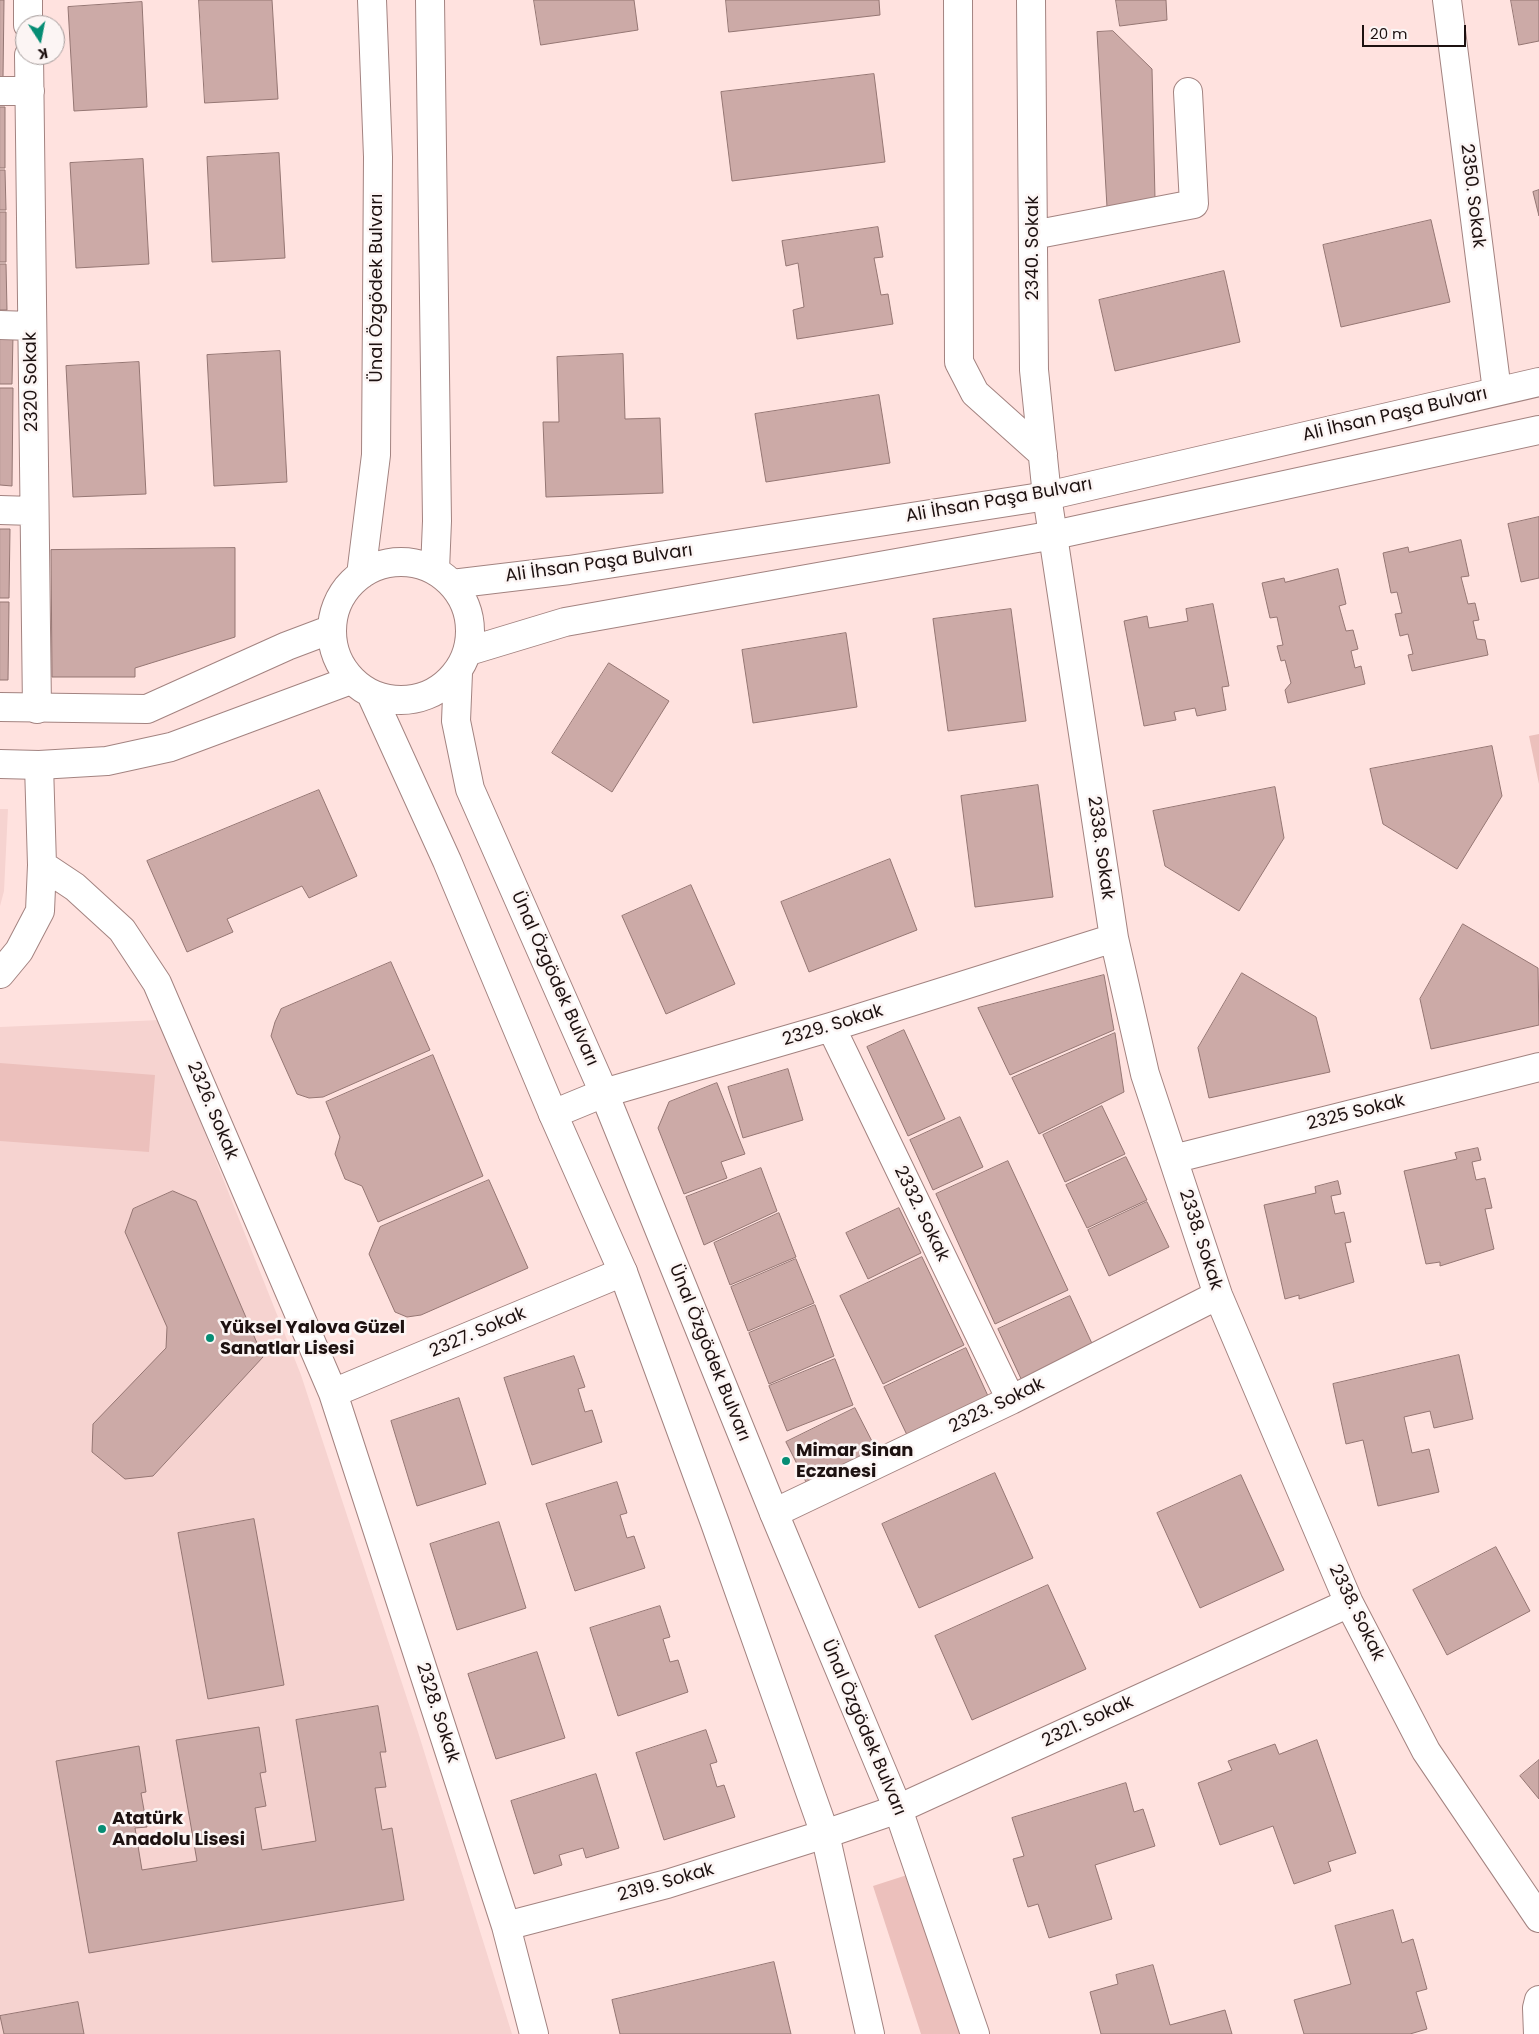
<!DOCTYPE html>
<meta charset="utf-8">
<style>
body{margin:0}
#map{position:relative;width:1539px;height:2034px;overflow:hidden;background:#ffe2df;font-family:Poppins,sans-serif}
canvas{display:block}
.north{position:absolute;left:15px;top:15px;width:50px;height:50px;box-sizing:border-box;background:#fcf5f4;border:1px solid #a39a99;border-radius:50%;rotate:169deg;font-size:14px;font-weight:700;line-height:20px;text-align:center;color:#1d1110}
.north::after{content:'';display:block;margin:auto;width:18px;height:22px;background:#068d74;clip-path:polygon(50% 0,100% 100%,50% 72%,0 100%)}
.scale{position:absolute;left:1362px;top:25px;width:104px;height:22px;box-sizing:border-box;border:2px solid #1d1110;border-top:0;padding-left:6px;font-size:15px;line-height:18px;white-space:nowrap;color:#1d1110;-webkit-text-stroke:4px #fcf5f4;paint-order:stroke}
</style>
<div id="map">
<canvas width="1539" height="2034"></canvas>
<div class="north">K</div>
<div class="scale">20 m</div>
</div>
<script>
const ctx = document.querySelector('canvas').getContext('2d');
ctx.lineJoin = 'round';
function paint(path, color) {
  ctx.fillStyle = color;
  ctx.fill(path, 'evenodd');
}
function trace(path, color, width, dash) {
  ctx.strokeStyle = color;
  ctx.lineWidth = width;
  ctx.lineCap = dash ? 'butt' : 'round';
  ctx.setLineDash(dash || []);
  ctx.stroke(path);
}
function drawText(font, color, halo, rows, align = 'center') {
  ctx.font = font + ' Poppins,sans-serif';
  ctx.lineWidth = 5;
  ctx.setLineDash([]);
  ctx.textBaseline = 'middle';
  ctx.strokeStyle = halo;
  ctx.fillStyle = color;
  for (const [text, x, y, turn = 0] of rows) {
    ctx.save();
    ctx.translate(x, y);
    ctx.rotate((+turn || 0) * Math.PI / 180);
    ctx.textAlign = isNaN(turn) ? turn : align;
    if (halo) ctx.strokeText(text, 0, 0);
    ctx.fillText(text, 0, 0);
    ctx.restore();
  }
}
const built = new Path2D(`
 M0 809H8L4 891 0 906Z
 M160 1020 301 1375 418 1732 512 2034H0V1027Z`);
const green = new Path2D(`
 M1539 734V784L1529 736Z
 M0 1063 155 1075 149 1152 0 1141Z
 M907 1875 960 2034H921L873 1886Z`);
const building = new Path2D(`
 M0 0H4L3 78H0Z
 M199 0H272L278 99 205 103Z
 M534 0H634L638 30 541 45Z
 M726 0H879L880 15 729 32Z
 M1116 0H1166L1167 20 1120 26Z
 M1511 0H1539V41L1519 45Z
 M142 2 147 107 74 111 68 7Z
 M1113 31 1152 69 1155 199 1107 207 1097 32Z
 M874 74 885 162 732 181 721 92Z
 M0 107H5V168H0Z
 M279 153 285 258 212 262 207 157Z
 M143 159 149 264 76 268 70 163Z
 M0 170H5L6 210H0Z
 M1539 190V216L1533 192Z
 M0 212H6V262H0Z
 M1431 220 1450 302 1341 327 1323 245Z
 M878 227 883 257 874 258 881 295 888 294 893 324 797 339 793 310 804 307 798 263 786 266 782 241Z
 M0 264H6L7 310H0Z
 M1224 271 1240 342 1115 371 1099 300Z
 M0 335H13L12 384H0Z
 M280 351 287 482 214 486 207 355Z
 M623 354 625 419 660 418 663 493 546 497 543 422H559L557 357Z
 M139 362 146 494 73 497 66 366Z
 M0 388H13L12 486 0 485Z
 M879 395 890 463 766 482 755 414Z
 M1539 517V578L1521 582 1508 524Z
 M0 529H10L9 598H0Z
 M1461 540 1469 576 1461 577 1468 604 1475 603 1479 620 1473 621 1477 639 1485 640 1488 655 1412 671 1408 655 1413 654 1408 634 1400 636 1395 614 1402 613 1397 592 1391 593 1383 553 1408 547 1409 552Z
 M235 548V637L135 668V677H52L51 550Z
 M1338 569 1346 604 1339 606 1346 631 1353 630 1358 649 1351 651 1355 668 1361 666 1365 684 1288 703 1285 690 1291 683 1285 660 1281 661 1277 646 1283 645 1277 617 1270 618 1262 583 1284 578 1285 582Z
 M0 602H9L8 680H0Z
 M1213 604 1229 686 1222 687 1226 710 1197 716 1195 708 1174 712 1176 720 1144 726 1124 621 1147 616 1149 628 1188 621 1186 609Z
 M1011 609 1026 721 948 731 933 619Z
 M846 633 857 707 753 723 742 650Z
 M609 663 669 701 612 792 552 753Z
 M1492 746 1502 796 1457 869 1383 824 1370 769Z
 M1038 785 1053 897 975 907 961 796Z
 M1275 787 1284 838 1239 911 1165 866 1153 811Z
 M319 790 357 876 309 898 302 886 227 919 233 932 187 952 147 861Z
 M890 859 917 930 809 972 781 902Z
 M691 885 735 984 666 1014 622 916Z
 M1463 924 1538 968 1539 1025 1431 1049 1420 999Z
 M391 962 430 1050 323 1097 309 1098 297 1094 271 1036 275 1022 281 1009Z
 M1242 973 1316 1017 1330 1072 1209 1098 1198 1048Z
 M1104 975 1114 1030 1010 1075 978 1008Z
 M904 1030 945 1119 908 1136 867 1047Z
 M1115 1033 1124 1092 1039 1134 1012 1078Z
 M433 1055 483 1176 378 1222 362 1186 345 1179 335 1154 340 1137 326 1102Z
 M788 1069 803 1120 743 1138 728 1087Z
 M717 1083 745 1154 721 1162 727 1178 684 1194 658 1128 669 1102Z
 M1102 1106 1125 1154 1065 1182 1043 1135Z
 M960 1117 983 1167 933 1190 910 1140Z
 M1478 1148 1481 1160 1472 1162 1476 1180 1485 1178 1492 1208 1485 1209 1494 1249 1440 1266V1262L1426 1264 1404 1171 1457 1159 1455 1153Z
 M1126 1157 1147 1200 1087 1228 1066 1185Z
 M1008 1161 1068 1290 995 1324 936 1194Z
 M761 1168 777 1211 704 1245 686 1197Z
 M489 1180 528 1268 421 1315 407 1317 395 1312 369 1254 380 1227Z
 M1338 1181 1341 1194 1331 1196 1335 1214 1344 1212 1351 1242 1345 1243 1354 1282 1299 1299V1295L1285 1299 1264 1205 1316 1193 1315 1187Z
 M173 1191 196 1201 263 1357 153 1476 125 1479 92 1452 93 1424 166 1348 167 1327 125 1232 133 1209Z
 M1147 1202 1169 1247 1109 1276 1088 1230Z
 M899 1208 921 1253 868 1279 846 1233Z
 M779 1213 796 1257 730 1285 714 1243Z
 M922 1257 964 1345 883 1384 840 1296Z
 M796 1259 814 1303 748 1331 731 1287Z
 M1070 1296 1095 1350 1023 1383 998 1329Z
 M815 1305 834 1356 769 1384 749 1333Z
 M966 1348 988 1396 907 1435 884 1387Z
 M1459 1355 1473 1419 1434 1428 1430 1411 1404 1417 1412 1453 1429 1449 1439 1492 1378 1506 1363 1440 1346 1444 1333 1384Z
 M574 1356 585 1387 578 1389 585 1412 592 1410 602 1442 532 1465 504 1378Z
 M835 1359 853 1405 787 1431 769 1386Z
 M459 1398 486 1484 417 1506 391 1421Z
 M855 1408 877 1451 808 1486 786 1442Z
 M995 1473 1033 1558 919 1608 882 1524Z
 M1241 1475 1284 1570 1200 1608 1157 1513Z
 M617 1482 627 1513 620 1515 627 1538 634 1536 645 1568 575 1591 546 1504Z
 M254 1519 284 1685 208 1699 178 1533Z
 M499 1522 526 1608 457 1630 430 1544Z
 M1496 1547 1530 1611 1447 1655 1413 1590Z
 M1048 1585 1086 1669 972 1720 935 1636Z
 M660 1606 670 1637 663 1639 670 1662 678 1660 688 1692 618 1716 590 1628Z
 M537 1652 565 1738 496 1759 468 1674Z
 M378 1706 386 1752H380L386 1787 375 1788 382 1830 392 1828 404 1900 89 1953 56 1761 139 1746 146 1792 141 1793 147 1827 135 1828 142 1870 197 1861 176 1740 259 1727 266 1772 260 1773 266 1806 255 1808 262 1850 316 1841 296 1720Z
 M706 1730 717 1762 710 1764 717 1787 724 1785 735 1817 664 1840 636 1753Z
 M1317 1740 1356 1853 1328 1862 1331 1871 1294 1884 1273 1826 1220 1845 1198 1783 1232 1770 1228 1761 1275 1744 1279 1754Z
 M1539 1760V1799L1520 1776Z
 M596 1774 619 1848 586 1858 583 1848 559 1855 562 1865 534 1874 511 1801Z
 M1126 1783 1134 1812 1143 1809 1155 1846 1095 1865 1112 1919 1049 1938 1038 1904 1028 1907 1013 1859 1024 1856 1012 1818Z
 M1393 1910 1402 1943 1413 1939 1427 1989 1416 1992 1427 2029 1410 2034H1304L1294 2000 1351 1984 1335 1926Z
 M774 1962 791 2034H620L612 2000Z
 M1153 1965 1170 2025 1225 2010 1232 2034H1101L1090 1992 1118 1984 1116 1975Z
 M78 2002 84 2034H4L0 2016Z`);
const minor = new Path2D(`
 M28 0V25
 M958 0 959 362 975 393 1043 454
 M1031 0 1034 370 1047 496 1114 938 1145 1074 1218 1295 1349 1603 1426 1751 1539 1918
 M1447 0 1497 391
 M29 55 37 709
 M0 91H30
 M1033 235 1194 204 1188 92
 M0 325 31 326
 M0 510 33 511
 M42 865 75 887 122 930 157 983 333 1393 506 1926 534 2034
 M0 974 19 951 40 911 42 865 39 765
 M831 1027 1011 1400
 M553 1114 604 1093 831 1027 1114 938
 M1173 1159 1539 1067
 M333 1393 623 1272
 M774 1513 1011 1400 1218 1295
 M506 1926 667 1884 825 1834 898 1809 1349 1603`);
const major = new Path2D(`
 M430 0 437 521 435 570
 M332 631a69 69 0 1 1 138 0a69 69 0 1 1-138 0Z
 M361 575 376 455 378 157 372 0
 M452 584 569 570 1047 496 1539 382
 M469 651 565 622 1054 535 1539 430
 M458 673 456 721 470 789 604 1093 774 1513 898 1809 975 2034
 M371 694 447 861 553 1114 623 1272 715 1523 825 1834 870 2034
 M0 707 147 709 287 646 332 629
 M0 764 39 765 107 761 171 747 351 680
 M1538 2034 1537 2008 1539 2000`);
const markers = [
 [210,1338,5,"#068d74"],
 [786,1461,5,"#068d74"],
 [102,1829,5,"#068d74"]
];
const streetNames = [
 ["2350. Sokak",1472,196,83],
 ["2340. Sokak",1033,248,-90],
 ["Ünal Özgödek Bulvarı",377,288,-90],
 ["2320 Sokak",32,382,-91],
 ["Ali İhsan Paşa Bulvarı",1395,415,-13],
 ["Ali İhsan Paşa Bulvarı",999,501,-10],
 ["Ali İhsan Paşa Bulvarı",599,564,-8],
 ["2338. Sokak",1100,848,82],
 ["Ünal Özgödek Bulvarı",554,979,66],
 ["2329. Sokak",833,1026,-17],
 ["2326. Sokak",212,1111,67],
 ["2325 Sokak",1356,1113,-14],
 ["2332. Sokak",921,1214,64],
 ["2338. Sokak",1200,1240,72],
 ["2327. Sokak",478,1333,-23],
 ["Ünal Özgödek Bulvarı",709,1353,68],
 ["2323. Sokak",997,1406,-26],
 ["2338. Sokak",1356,1613,64],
 ["2328. Sokak",437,1713,72],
 ["2321. Sokak",1088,1722,-25],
 ["Ünal Özgödek Bulvarı",863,1728,67],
 ["2319. Sokak",666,1883,-16]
];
const poiNames = [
 ["Yüksel Yalova Güzel",220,1328],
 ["Sanatlar Lisesi",220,1349],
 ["Mimar Sinan",796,1451],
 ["Eczanesi",796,1472],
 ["Atatürk",112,1819],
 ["Anadolu Lisesi",112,1840]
];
paint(built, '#f6d3d0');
paint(green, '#ecc0bc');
paint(building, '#ccaaa7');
trace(building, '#957673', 1);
trace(minor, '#a38380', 30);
trace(major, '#a38380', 30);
trace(minor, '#fff', 28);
trace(major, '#fff', 28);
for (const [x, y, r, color] of markers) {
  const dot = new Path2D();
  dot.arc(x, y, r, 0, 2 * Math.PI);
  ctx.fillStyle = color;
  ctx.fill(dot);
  trace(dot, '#fcf5f4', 2);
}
drawText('18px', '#1d1110', '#fcf5f4', streetNames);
drawText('bold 18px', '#1d1110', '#fcf5f4', poiNames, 'left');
</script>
